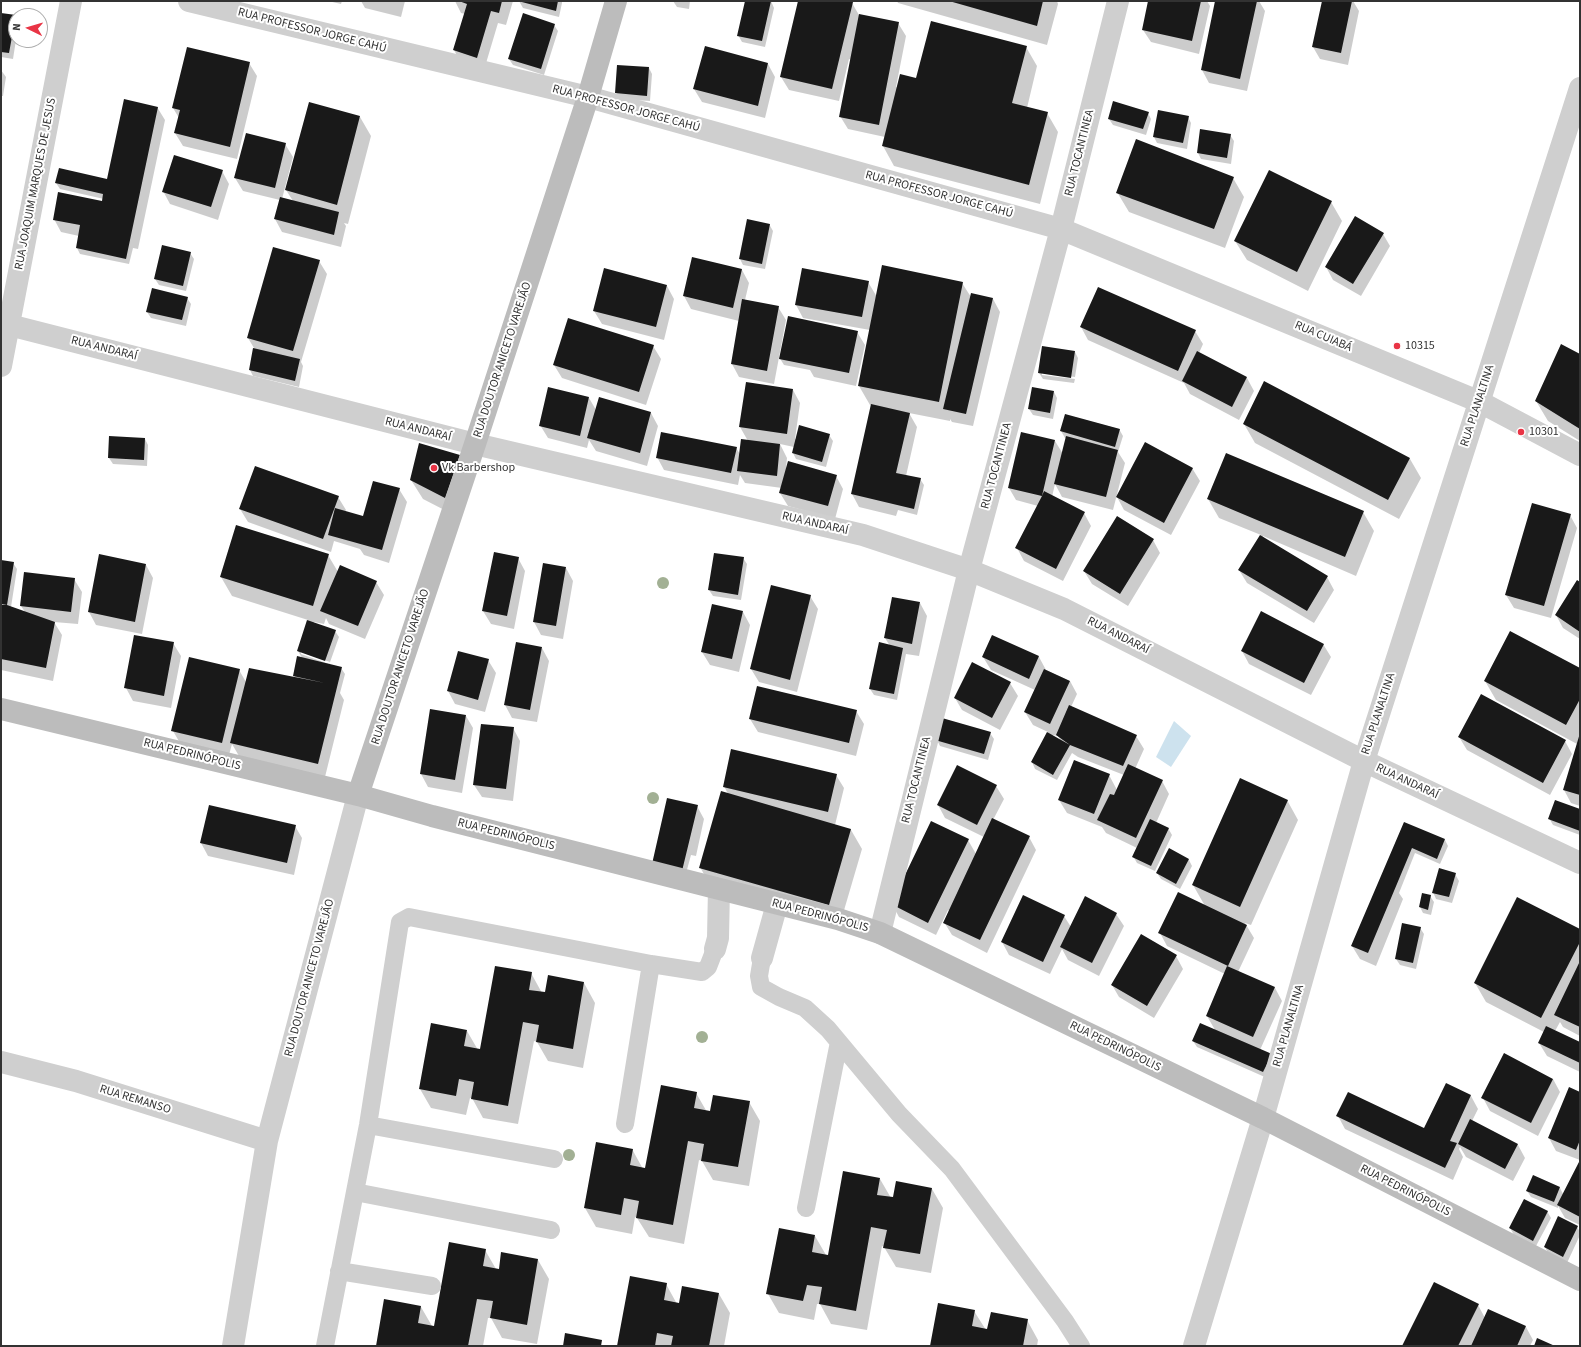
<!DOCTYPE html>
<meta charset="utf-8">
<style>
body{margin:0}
#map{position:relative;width:1581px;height:1347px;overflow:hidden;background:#fff;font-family:"Source Sans 3",sans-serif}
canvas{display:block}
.frame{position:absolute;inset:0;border:2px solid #323232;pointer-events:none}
.north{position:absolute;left:8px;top:8px;width:40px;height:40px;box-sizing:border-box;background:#fff;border:1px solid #adadad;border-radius:50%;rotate:275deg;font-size:11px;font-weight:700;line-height:16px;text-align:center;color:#323232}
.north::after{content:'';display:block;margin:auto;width:14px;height:18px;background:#e93445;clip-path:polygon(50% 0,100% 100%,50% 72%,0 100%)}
</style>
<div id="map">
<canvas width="1581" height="1347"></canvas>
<div class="frame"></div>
<div class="north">N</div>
</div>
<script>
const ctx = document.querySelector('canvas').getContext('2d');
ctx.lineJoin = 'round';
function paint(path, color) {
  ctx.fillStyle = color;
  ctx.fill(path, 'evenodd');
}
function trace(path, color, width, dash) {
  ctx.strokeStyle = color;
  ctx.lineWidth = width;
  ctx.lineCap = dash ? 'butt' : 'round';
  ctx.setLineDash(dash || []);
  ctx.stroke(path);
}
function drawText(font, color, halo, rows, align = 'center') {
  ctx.font = font + ' "Source Sans 3",sans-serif';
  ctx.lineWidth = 4;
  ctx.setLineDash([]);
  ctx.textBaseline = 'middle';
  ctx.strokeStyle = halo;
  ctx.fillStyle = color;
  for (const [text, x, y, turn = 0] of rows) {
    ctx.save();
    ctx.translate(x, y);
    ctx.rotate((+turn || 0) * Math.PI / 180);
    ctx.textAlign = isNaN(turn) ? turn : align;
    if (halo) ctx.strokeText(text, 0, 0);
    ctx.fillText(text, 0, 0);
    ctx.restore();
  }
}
const water = new Path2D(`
 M1174 721 1191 736 1171 767 1156 757Z`);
const shadow = new Path2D(`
 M328 1H342L341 4Z
 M361 1H405L401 17 365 8Z
 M455 1H513L506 25 498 23 484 70 461 63 454 50 465 14 461 13Z
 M519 1H562V3L559 17 523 8Z
 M673 1H690L689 9 677 7Z
 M746 1H771L774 8 765 47 742 42 738 35Z
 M799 1H844L852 3 859 15 898 23 906 36 896 87 898 88 917 80 1026 47 1037 66 1027 108 1047 113 1058 132 1040 204 894 166 883 146 885 137 848 129 840 116 851 60 849 59 839 101 789 90 781 77Z
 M897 1H1057L1058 4 1047 45 898 3Z
 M1149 1H1207L1210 6 1199 54 1151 42 1143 30Z
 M1217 1H1259L1265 11 1247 91 1209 83 1202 70Z
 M1323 1H1353L1359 11 1348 65 1320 59 1313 47Z
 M1 14 16 17V40L13 59 1 57Z
 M554 25 558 31 544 75 513 65 509 59Z
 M705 47 768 64 775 77 765 118 702 102 694 89Z
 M249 63 257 76 237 159 183 146 175 133 179 118 173 108Z
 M649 68 652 74 650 101 620 99 616 93Z
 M1 70 6 77 3 96H1Z
 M157 107 165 120 138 249 133 248 129 264 80 254 77 248 79 236 61 232 54 219 103 202 104 199 60 189 56 183 107 181Z
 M1148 113 1151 119 1146 135 1113 125 1109 119Z
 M360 117 371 136 348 224 344 223 346 226 341 247 282 232 275 219 280 200 243 191 235 178 285 144 293 157 282 199 293 201 286 190Z
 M1188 117 1191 123 1187 149 1157 143 1154 137Z
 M1201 130 1230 135 1234 141 1231 164 1201 159 1198 153Z
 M222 171 229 184 218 220 170 204 163 191Z
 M1233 178 1244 197 1225 248 1129 212 1117 192Z
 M1331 202 1342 221 1308 291 1247 260 1235 241Z
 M769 224 773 231 765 269 743 265 740 259Z
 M1383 234 1390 246 1361 296 1333 280 1326 267Z
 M190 253 194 259 186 291 159 285 155 279Z
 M693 258 742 270 749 283 745 300 778 307 786 320 774 384 739 377 732 364 739 321 691 309 684 296Z
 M319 261 327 274 301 362 303 366 299 387 253 376 250 370 254 348 248 338Z
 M868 282 877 297 962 283 971 297 993 299 1000 312 973 426 952 422 950 419V421L909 413 917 427 906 476 920 479 924 485 917 515 898 510 896 516 859 507 852 494 872 406 870 405 859 386 870 330 803 318 796 305Z
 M667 286 674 299 664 340 602 324 594 311Z
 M187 298 191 304 186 326 151 318 147 312Z
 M1081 327 1195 331 1203 344 1199 353 1247 378 1254 391 1239 420 1190 394 1184 383 1088 340Z
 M857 332 865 345 856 386 814 377 810 370 784 365 779 357Z
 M653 346 661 359 646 405 562 378 554 365Z
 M1075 352 1078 358 1075 377 1042 373V375L1075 379 1074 383 1043 379 1039 373Z
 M1580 355V441L1548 421 1536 401Z
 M1265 383 1410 459 1421 478 1399 519 1255 443 1244 424Z
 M793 390 800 403 795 439 829 435 833 441 826 467 796 459 793 453 794 447 780 444 787 458 786 468 836 476 843 489 835 519 788 506 780 493 782 488 745 483 740 475 738 485 664 470 657 457 736 448 740 454 748 441 740 427Z
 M1054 392 1057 398 1053 419 1033 415 1029 409Z
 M589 398 596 410 651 413 658 426 647 466 596 451 589 440 587 448 548 438 540 425Z
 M1066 415 1119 429 1123 436 1118 452 1125 463 1113 510 1062 497 1055 484 1052 497 1084 513 1091 526 1063 581 1024 561 1017 548 1038 506 1016 500 1009 488 1055 441 1063 454 1067 438H1065L1061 431Z
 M145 439 148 445 147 466 113 464 109 458Z
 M420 444 470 475 456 516 423 499 411 480Z
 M1192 468 1200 481 1171 535 1124 510 1117 497Z
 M399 489 407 502 389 563 364 555 360 549 334 541 331 552 248 522 240 509 338 497 346 510 345 512 363 517Z
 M1208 499 1363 512 1374 531 1356 576 1263 536V538L1327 577 1334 590 1314 623 1247 583 1239 570 1261 535 1219 518Z
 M1570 515 1577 528 1551 618 1514 608 1506 595Z
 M1153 540 1160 553 1128 606 1092 584 1084 571Z
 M328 555 338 572 376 582 384 595 365 639 329 624 326 618 324 624 314 622V623L335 631 339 637 329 665 341 668 345 674 340 693 344 700 325 777 239 756 232 744 229 755 180 743 173 731 239 670 246 682 296 679 294 675 302 658 298 651 308 620 232 596 221 577ZM301 652 330 662 329 664 301 654Z
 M518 558 525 571 514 629 491 624 483 611Z
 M743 558 747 564 741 600 713 596 709 590Z
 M1 561 13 563 17 569 11 607 25 612 21 606 74 579 82 592 78 624 54 622 62 635 53 681 1 670Z
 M146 565 153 578 142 634 96 625 89 612Z
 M566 568 573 581 563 639 541 635 534 622Z
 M1580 583V639L1563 628 1556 615Z
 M810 596 818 609 797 692 759 682 751 669Z
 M920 603 927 616 919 656 906 654 897 700 874 695 870 689 890 646 885 638Z
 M743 612 750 625 739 672 710 665 702 652Z
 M173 643 181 656 171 708 133 701 126 688Z
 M1323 644 1331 657 1311 695 1249 664 1242 651Z
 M542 648 549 661 537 722 512 718 505 705Z
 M983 657H1039L1046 670 1070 681 1077 694 1071 707 1136 736 1144 749 1135 769 1162 781 1169 794 1156 823 1168 828 1172 835 1155 871 1137 863 1133 856 1137 848 1106 833 1102 827 1067 813 1059 800 1109 775 1117 790 1124 775 1078 757 1072 753 1057 780 1035 769 1032 762 1048 732 1033 725 1025 712 1035 690 991 670ZM1053 735 1058 736 1061 741 1052 736Z
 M488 660 496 673 485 712 455 704 448 691Z
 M1580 669V806L1571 803 1564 790 1577 744 1496 700 1485 681Z
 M1010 683 1018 696 1000 730 962 710 955 698Z
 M856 711 864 724 856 756 758 732 750 719Z
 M466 716 473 728 462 793 428 787 421 774Z
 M513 728 520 741 513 801 482 797 474 785Z
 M990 733 994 739 988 760 940 746 937 740Z
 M1459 737 1565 741 1572 754 1550 795 1467 750Z
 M836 775 844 788 835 825 851 830 862 849 840 924 711 887 700 867 728 794 724 786Z
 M996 786 1004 799 993 820 1029 837 1036 850 987 953 952 935 944 922 949 911 948 910 936 935 899 917 892 904 968 840 976 854 984 837 945 818 938 805Z
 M1287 800 1298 820 1251 925 1245 923 1254 938 1238 972 1275 988 1282 1001 1260 1050 1271 1055 1267 1078 1197 1047 1193 1041 1215 1030 1207 1016 1225 974 1167 946 1160 933 1205 906 1193 885Z
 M697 806 704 819 696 856 691 855 685 877 653 864Z
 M1580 810V835L1553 825 1549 818Z
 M1404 823 1445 840 1448 846 1440 864 1415 853 1399 893 1403 899 1376 966 1360 959 1352 946Z
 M295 826 302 838 294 875 208 856 201 843Z
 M1169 850 1189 860 1192 866 1180 889 1161 879 1157 873Z
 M1455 874 1459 881 1452 903 1436 899 1433 892Z
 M1430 896 1434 902 1431 915 1423 913 1420 907Z
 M1116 914 1124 926 1099 976 1068 960 1062 949 1050 974 1009 955 1002 942 1064 916 1071 927Z
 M1420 928 1424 934 1416 969 1400 965 1396 959Z
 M1580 930V1036L1563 1027 1560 1022 1555 1031 1580 1043V1072L1547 1056 1539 1043 1544 1032 1486 1002 1475 983Z
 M1176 956 1183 969 1154 1018 1119 997 1112 985Z
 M531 973 542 993H546L549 977 584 983 595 1003 583 1068 548 1061 537 1042 534 1041 518 1124 483 1118 472 1098H470L466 1115 431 1108 420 1089 467 1031 478 1050 481 1051Z
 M1553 1079 1560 1092 1538 1136 1490 1111 1483 1098Z
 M1446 1085 1471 1096 1478 1109 1472 1121 1518 1145 1525 1158 1513 1181 1466 1157 1460 1147 1459 1149 1463 1157 1453 1180 1345 1129 1338 1116 1425 1129Z
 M696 1093 707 1112 749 1102 760 1121 749 1186 713 1180 702 1161 699 1160 684 1244 649 1237 637 1218 635 1217 632 1234 596 1227 585 1208 632 1149 643 1169H646Z
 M1580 1093V1160L1556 1151 1549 1138Z
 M1580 1162V1225L1565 1218 1558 1206V1208L1531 1197 1527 1191 1560 1188 1563 1194Z
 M880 1179 891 1198 932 1189 943 1208 931 1273 896 1267 884 1247 882 1246 867 1330 831 1324 820 1304H817L814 1320 779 1313 768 1294 815 1236 826 1255 829 1256Z
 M1547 1211 1551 1218 1536 1246 1514 1235 1510 1228Z
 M1577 1227 1580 1232V1235L1567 1263 1548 1253 1545 1247Z
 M485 1250 496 1269 500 1270 538 1260 549 1279 537 1344 502 1338 491 1318H488L483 1346H377L385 1300 421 1307 432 1326 435 1327Z
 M666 1284 677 1304 719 1294 730 1313 724 1346H618Z
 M1478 1305 1485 1318 1489 1310 1526 1327 1533 1340 1530 1346H1403Z
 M974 1311 986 1330 1027 1320 1038 1340 1037 1346H931Z`);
const building = new Path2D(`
 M459 1H502L499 13 491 11 477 58 453 50 467 4Z
 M518 1H558L556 11Z
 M745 1H771L762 41 737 36Z
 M798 1 853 2 832 89 780 77Z
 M949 1H1043L1037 26Z
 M1148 1H1201L1192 41 1142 30Z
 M1215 1H1257L1240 79 1201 70Z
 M1322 1H1352L1341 53 1312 47Z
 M1 13 16 15 9 53 1 52Z
 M523 13 555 24 541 69 508 59Z
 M859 14 899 22 879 125 839 117Z
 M931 21 1027 46 1012 103 1048 112 1029 185 882 146 900 74 916 78Z
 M705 46 768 63 758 106 693 89Z
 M187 47 250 62 230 147 174 133 180 110 172 108Z
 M617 65 649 67 647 96 615 93Z
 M124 99 158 107 126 259 76 248 80 225 53 220 58 192 102 201 103 194 55 183 59 168 107 179Z
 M1113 101 1149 112 1143 129 1108 119Z
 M309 102 360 116 337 205 285 190Z
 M1158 110 1189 116 1183 143 1153 137Z
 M1200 129 1231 134 1227 158 1197 153Z
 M246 133 286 143 275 188 234 178Z
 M1136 139 1234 177 1214 229 1116 193Z
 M174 155 223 170 211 207 162 192Z
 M1269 170 1332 201 1297 272 1234 241Z
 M280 197 339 212 334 235 274 219Z
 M1355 216 1384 233 1353 284 1325 267Z
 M747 219 770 224 762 264 739 259Z
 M162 245 191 252 183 286 154 279Z
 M273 247 320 260 293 351 247 338Z
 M692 257 742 269 733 308 683 296Z
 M882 265 963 282 939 402 858 386Z
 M604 268 667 285 656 327 593 311Z
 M802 268 869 281 862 317 795 305Z
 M1098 287 1196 330 1178 371 1080 327Z
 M152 288 188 297 182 320 146 312Z
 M971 293 993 298 966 414 943 409Z
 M742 299 779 306 767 371 731 364Z
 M788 316 858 331 849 373 779 359Z
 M568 318 654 345 639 392 553 365Z
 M1561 344 1580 354V429L1535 401Z
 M1042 346 1075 351 1071 378 1038 373Z
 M253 348 300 359 295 381 249 370Z
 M1197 351 1247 377 1232 407 1182 381Z
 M1264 381 1410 458 1388 500 1243 424Z
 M746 382 793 389 787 434 739 427Z
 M548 387 589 397 580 436 539 426Z
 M1032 387 1054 391 1050 413 1028 409Z
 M599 397 651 412 640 453 587 438Z
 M871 404 910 413 896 473 921 478 914 509 851 494Z
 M1065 414 1120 429 1115 447 1060 431Z
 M799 425 830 434 822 462 792 453Z
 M661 432 737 447 731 473 656 458Z
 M1021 432 1055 440 1042 496 1044 491 1085 512 1056 569 1015 548 1042 496 1008 488Z
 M109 436 145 438 144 460 108 458Z
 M1066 436 1118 450 1106 497 1054 484Z
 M741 439 780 444 777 476 737 471Z
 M1145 442 1193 468 1164 523 1116 497Z
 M419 443 460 455 445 498 410 480Z
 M1226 453 1364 511 1345 557 1207 499Z
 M788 461 837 475 828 506 779 493Z
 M255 466 339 496 323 539 239 509Z
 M373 481 400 488 382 550 328 535 335 508 363 516Z
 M1532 503 1571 514 1544 606 1505 595Z
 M1117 516 1154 539 1120 594 1083 571Z
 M236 525 329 554 313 606 220 577Z
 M1260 535 1328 576 1307 611 1238 570Z
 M494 552 519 557 507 616 482 611Z
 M714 553 744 557 738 595 708 590Z
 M99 554 146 564 135 622 88 612Z
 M1 560 14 562 7 605 1 604Z
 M543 563 566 567 556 626 533 622Z
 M340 565 377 581 358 626 320 611Z
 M24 572 75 578 71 612 20 606Z
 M1577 580 1580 582V632L1555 615Z
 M771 585 811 595 790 680 750 669Z
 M892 597 920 602 912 644 884 638Z
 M712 604 743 611 732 659 701 652Z
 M1 605H7L55 622 46 668 1 659Z
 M1261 611 1324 644 1304 683 1241 651Z
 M307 620 336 630 325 661 297 651Z
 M1510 631 1580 668V699L1566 725 1484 681Z
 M134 635 174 642 164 696 124 688Z
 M992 635 1039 656 1029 679 982 657Z
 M516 642 542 647 530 710 504 705Z
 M879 642 903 648 894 694 869 689Z
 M458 651 489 659 478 700 447 691Z
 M297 656 342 667 318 764 230 743 249 668 325 683 293 676Z
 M189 657 240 669 222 743 171 731Z
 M972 662 1011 682 992 718 954 698Z
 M1044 669 1070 681 1050 724 1024 712Z
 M757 686 857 710 849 743 749 719Z
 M1481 694 1566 740 1543 783 1458 737Z
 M1069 705 1137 735 1123 766 1070 745 1056 735Z
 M430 709 466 715 455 780 420 774Z
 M942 718 991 732 984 754 935 740Z
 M481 724 514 727 506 789 473 785Z
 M1047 732 1070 745 1053 775 1031 762Z
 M1580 733V795L1563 790Z
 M731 749 837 774 828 812 723 787Z
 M1074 760 1110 774 1094 814 1058 800Z
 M1128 764 1163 780 1136 838 1097 820 1110 794 1114 795Z
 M957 765 997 785 977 825 937 805Z
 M1240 778 1288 800 1240 907 1192 885Z
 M721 791 851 829 829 905 699 868Z
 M667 798 698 805 682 871 652 864Z
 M1555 800 1580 809V831L1548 819Z
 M209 805 296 825 287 863 200 843Z
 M992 818 1030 836 980 940 943 923Z
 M1150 819 1169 828 1151 866 1132 857Z
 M931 821 969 839 928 923 891 904Z
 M1404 822 1445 839 1437 859 1412 848 1368 953 1351 946Z
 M1169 848 1189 859 1176 884 1156 873Z
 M1439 868 1456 873 1449 897 1432 893Z
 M1178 892 1247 925 1228 966 1158 933Z
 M1422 893 1431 895 1428 910 1419 907Z
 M1023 895 1065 915 1043 962 1001 942Z
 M1085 896 1117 913 1092 963 1060 947Z
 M1517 897 1580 929V942L1541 1018 1474 983Z
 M1402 923 1421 927 1413 963 1395 959Z
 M1141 934 1177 955 1147 1006 1111 985Z
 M1580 961V1027L1554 1015Z
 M495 966 532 972 529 990 545 992 548 975 584 982 573 1049 536 1042 539 1025 523 1022 508 1106 471 1099 474 1082 459 1079 456 1096 419 1089 431 1023 467 1030 464 1046 480 1049Z
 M1227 966 1275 987 1253 1037 1206 1016Z
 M1200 1023 1272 1054 1263 1072 1192 1041Z
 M1546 1026 1580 1042V1063L1538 1043Z
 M1504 1053 1553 1079 1531 1123 1481 1098Z
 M1446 1083 1471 1095 1450 1141 1457 1143 1445 1168 1336 1116 1348 1092 1424 1128Z
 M661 1085 697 1092 694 1108 710 1111 713 1095 750 1101 738 1167 701 1161 704 1144 688 1141 673 1225 636 1218 639 1201 624 1198 621 1215 584 1208 596 1142 633 1149 630 1165 645 1168Z
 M1569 1087 1580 1092V1140L1576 1150 1548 1138Z
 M1470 1119 1518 1144 1505 1169 1458 1144Z
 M1580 1160V1217L1557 1205Z
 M843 1171 880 1178 877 1195 893 1197 896 1181 932 1188 920 1254 883 1248 887 1230 871 1227 856 1311 819 1304 822 1287 807 1285 803 1301 766 1294 779 1228 815 1235 812 1252 828 1255Z
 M1533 1175 1560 1187 1554 1202 1526 1191Z
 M1524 1199 1548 1211 1533 1241 1509 1228Z
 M1558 1216 1578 1226 1563 1257 1544 1247Z
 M449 1242 486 1249 483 1266 499 1269 501 1252 538 1259 527 1325 490 1318 493 1301 477 1299 468 1346H376L384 1299 421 1306 418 1323 434 1326Z
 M630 1276 667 1283 664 1300 679 1303 682 1286 719 1293 709 1346H671L673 1336 657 1333 655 1346H617Z
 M1434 1282 1479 1304 1458 1346H1402Z
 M938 1303 975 1310 972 1326 987 1329 991 1312 1028 1319 1023 1346H930Z
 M1488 1309 1526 1326 1517 1346H1471Z
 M565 1333 602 1340 601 1346H563Z
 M1537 1338 1555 1346H1534Z`);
const lane = new Path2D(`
 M762 958 759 976 761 987 779 997 805 1008 828 1029 899 1114 952 1169 1065 1321 1081 1346
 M625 1124 651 964
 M368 1125 554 1159
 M355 1192 551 1230
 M806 1208 839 1042
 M339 1271 432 1286
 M325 1346 368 1125 400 922 409 917 651 964 702 972 708 967 715 949`);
const street = new Path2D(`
 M189 1 588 97 1061 229 1480 402 1580 455
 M1 323 475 444 863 535 969 570 1064 609 1364 761 1580 863
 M1 366 71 1
 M880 933 969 570 1061 229 1118 1
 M715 949 718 938 719 888
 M762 958 777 904
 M1 1062 76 1081 267 1141
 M233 1346 267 1141 358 795
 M1194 1346 1263 1118 1364 761 1580 88`);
const secondary = new Path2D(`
 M1 709 358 795 432 816 838 919 880 933 1263 1118 1580 1280
 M358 795 475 444 588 97 616 1`);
const trees = [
 [663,583],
 [653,798],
 [702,1037],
 [569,1155]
];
const markers = [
 [1397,346,4,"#e93445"],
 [1521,432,4,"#e93445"],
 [434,468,4,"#e93445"]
];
const streetNames = [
 ["RUA PROFESSOR JORGE CAHÚ",312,31,14],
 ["RUA PROFESSOR JORGE CAHÚ",626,109,15],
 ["RUA TOCANTINEA",1080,153,-76],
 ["RUA JOAQUIM MARQUES DE JESUS",36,184,-79],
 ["RUA PROFESSOR JORGE CAHÚ",939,195,15],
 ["RUA CUIABÁ",1323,337,23],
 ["RUA ANDARAÍ",104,349,14],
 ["RUA DOUTOR ANICETO VAREJÃO",503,360,-72],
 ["RUA PLANALTINA",1478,406,-72],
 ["RUA ANDARAÍ",418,430,14],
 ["RUA TOCANTINEA",997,466,-75],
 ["RUA ANDARAÍ",815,524,13],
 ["RUA ANDARAÍ",1118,636,27],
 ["RUA DOUTOR ANICETO VAREJÃO",401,667,-72],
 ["RUA PLANALTINA",1379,714,-72],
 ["RUA PEDRINÓPOLIS",192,755,14],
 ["RUA TOCANTINEA",917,780,-76],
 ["RUA ANDARAÍ",1407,782,25],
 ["RUA PEDRINÓPOLIS",506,835,14],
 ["RUA PEDRINÓPOLIS",820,916,15],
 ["RUA DOUTOR ANICETO VAREJÃO",310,978,-75],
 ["RUA PLANALTINA",1289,1026,-74],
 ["RUA PEDRINÓPOLIS",1115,1047,26],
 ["RUA REMANSO",135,1100,17],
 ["RUA PEDRINÓPOLIS",1405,1191,27]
];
const poiNames = [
 ["10315",1405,346],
 ["10301",1529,432],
 ["Vk Barbershop",442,468]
];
paint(water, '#cde2ee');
paint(shadow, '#0003');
paint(building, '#191919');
trace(lane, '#cfcfcf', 18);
trace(street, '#cfcfcf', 22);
trace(secondary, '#bcbcbc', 22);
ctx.fillStyle = '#a2b094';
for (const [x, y] of trees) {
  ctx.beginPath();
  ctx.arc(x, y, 6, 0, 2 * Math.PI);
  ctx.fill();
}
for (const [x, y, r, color] of markers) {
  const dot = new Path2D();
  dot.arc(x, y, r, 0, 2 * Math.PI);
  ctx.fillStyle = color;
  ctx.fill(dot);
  trace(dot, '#fff', 1.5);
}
drawText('12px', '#323232', '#fff', streetNames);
drawText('12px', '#323232', '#fff', poiNames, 'left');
</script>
